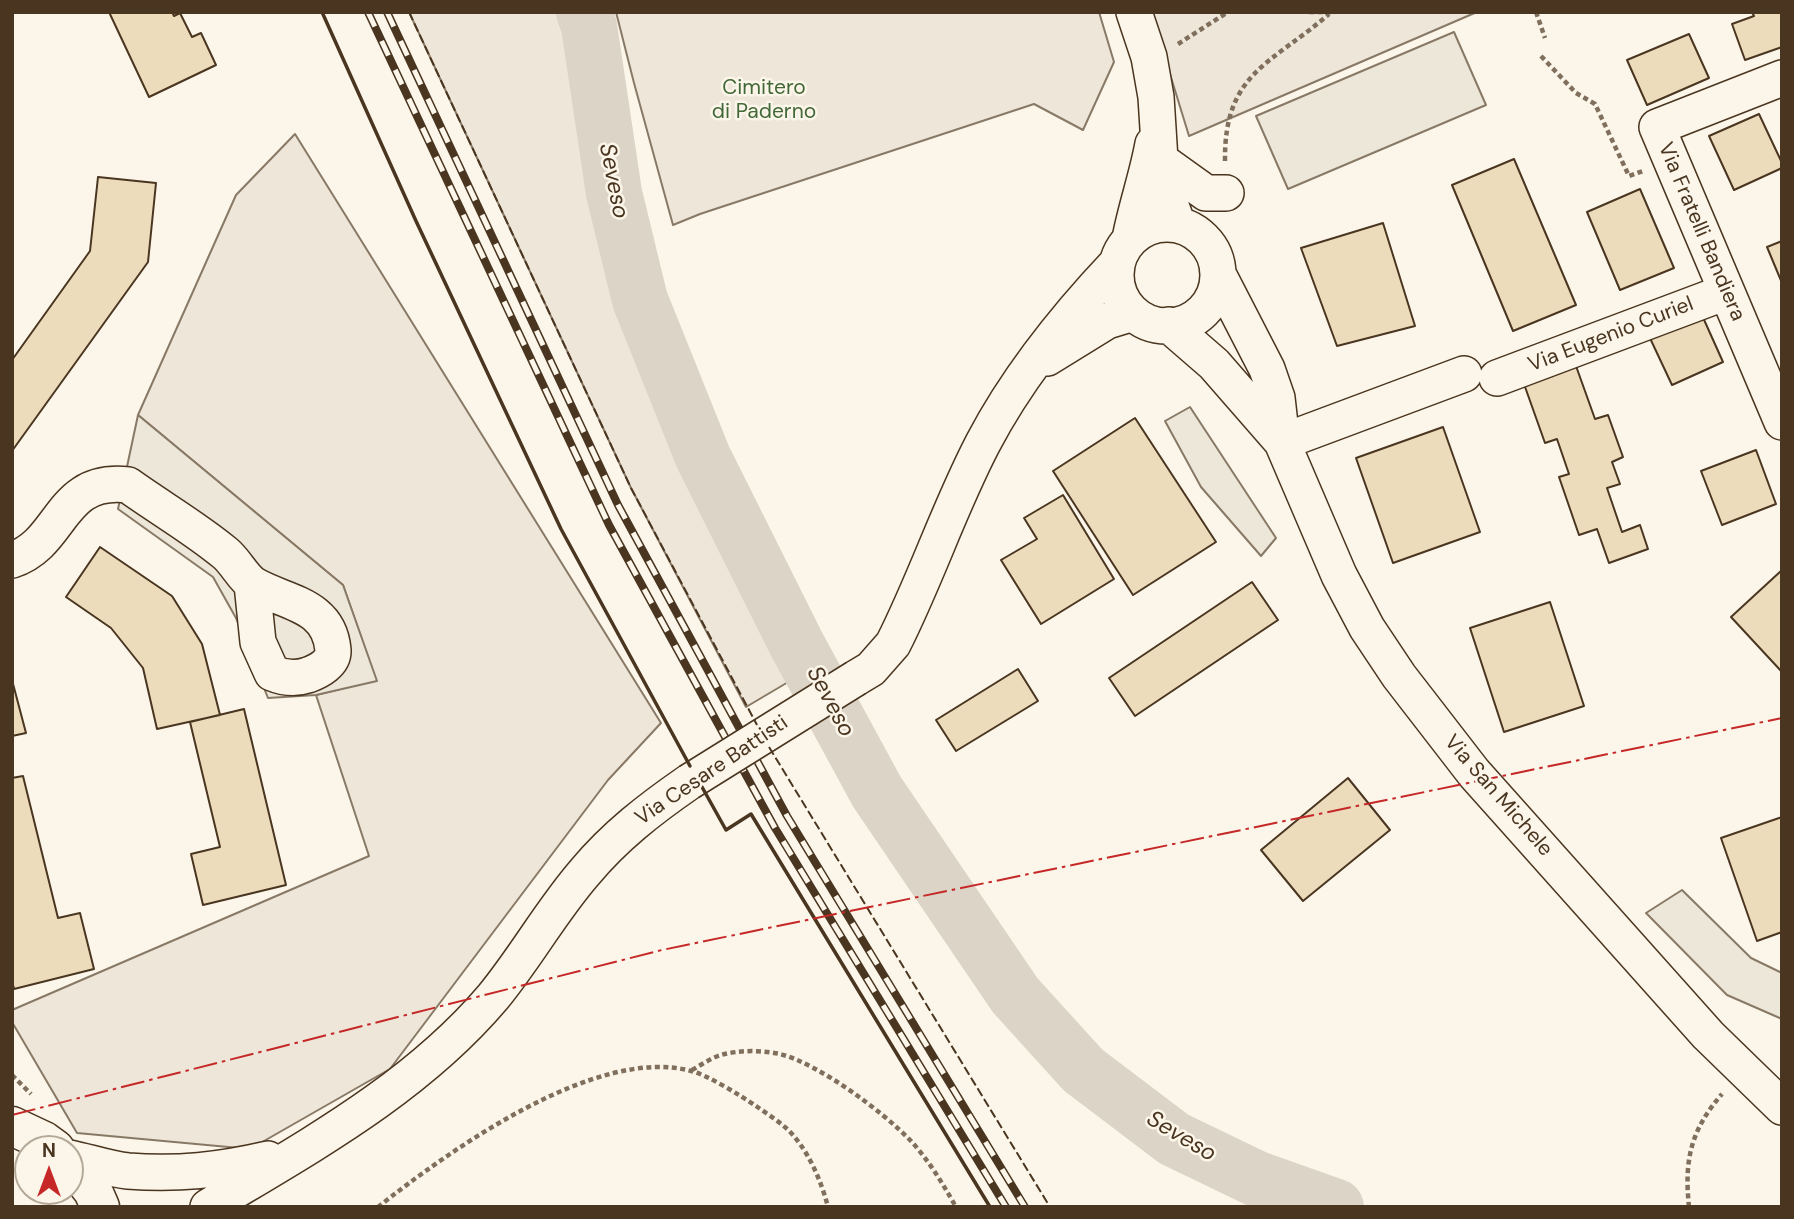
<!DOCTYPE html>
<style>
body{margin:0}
#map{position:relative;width:1794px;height:1219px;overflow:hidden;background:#fbf6e9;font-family:"DM Sans",sans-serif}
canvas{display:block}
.frame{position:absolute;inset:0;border:14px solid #4a3520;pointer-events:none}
.north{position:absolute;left:14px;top:1135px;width:70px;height:70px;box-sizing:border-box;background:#fbf6e9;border:2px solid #b4a999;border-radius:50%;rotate:0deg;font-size:19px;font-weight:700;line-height:28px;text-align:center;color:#4a3520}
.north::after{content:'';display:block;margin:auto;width:24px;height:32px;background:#c62828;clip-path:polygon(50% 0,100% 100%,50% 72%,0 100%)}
</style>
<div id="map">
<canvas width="1794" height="1219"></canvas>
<div class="frame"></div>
<div class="north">N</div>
</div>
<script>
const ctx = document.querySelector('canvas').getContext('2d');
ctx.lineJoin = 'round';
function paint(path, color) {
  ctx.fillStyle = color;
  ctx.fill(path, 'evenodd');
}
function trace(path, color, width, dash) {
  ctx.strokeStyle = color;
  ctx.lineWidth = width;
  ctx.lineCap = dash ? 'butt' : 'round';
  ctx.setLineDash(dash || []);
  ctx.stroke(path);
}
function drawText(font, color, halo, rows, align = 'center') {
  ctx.font = font + ' "DM Sans",sans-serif';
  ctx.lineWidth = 5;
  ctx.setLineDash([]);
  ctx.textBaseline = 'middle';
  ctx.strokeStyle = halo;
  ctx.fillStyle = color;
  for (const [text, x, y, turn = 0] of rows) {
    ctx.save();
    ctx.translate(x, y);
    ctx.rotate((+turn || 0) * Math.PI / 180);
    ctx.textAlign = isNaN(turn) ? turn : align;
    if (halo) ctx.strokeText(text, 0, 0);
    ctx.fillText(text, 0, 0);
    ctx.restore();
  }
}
const green = new Path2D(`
 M409 12H566L574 30 597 173 626 303 711 503 795 678 746 707 631 488Z
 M616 12H1099L1114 62 1083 130 1034 104 700 214 673 225 634 83Z
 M1151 12H1477L1189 136Z
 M295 134 661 723 608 780 390 1069 250 1149 77 1133 12 1022V1010L369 856 316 695 376 680 343 585 138 415 236 195Z`);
const parking = new Path2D(`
 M1454 32 1486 105 1288 189 1256 116Z
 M1190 407 1276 538 1261 556 1201 487 1165 421Z
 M138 415 343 585 377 681 316 695 268 698 236 618 213 577 118 509Z
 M1682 890 1751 958 1782 973V1019L1727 995 1646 913Z`);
const river = new Path2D(`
 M584 12 589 26 614 193 640 300 703 457 796 643 877 792 1015 995 1083 1070 1174 1139 1257 1179 1336 1207`);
const building = new Path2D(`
 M109 12H172L174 16 180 13 192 37 201 33 216 65 149 97Z
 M1752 12H1782V47L1745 60 1732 24 1754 16Z
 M1689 34 1709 78 1647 105 1627 60Z
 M1759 114 1782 163V168L1734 190 1709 136Z
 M1514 159 1576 305 1513 331 1452 185Z
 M98 177 156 183 148 262 12 451V360L90 251Z
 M1640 189 1674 268 1620 290 1587 212Z
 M1383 223 1415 326 1337 346 1301 248Z
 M1782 241V283L1767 247Z
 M1701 313 1723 362 1672 385 1649 336Z
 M1576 366 1595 419 1608 415 1623 457 1612 462 1620 484 1607 488 1622 532 1640 525 1648 549 1609 563 1597 529 1579 535 1559 477 1569 474 1557 439 1545 443 1524 384Z
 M1135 418 1216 542 1133 595 1053 471Z
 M1443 427 1480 532 1393 563 1356 458Z
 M1756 450 1776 504 1722 525 1701 471Z
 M1063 495 1114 579 1041 624 1001 560 1037 539 1024 518Z
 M100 547 172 596 202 644 220 715 157 729 143 668 111 628 66 597Z
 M1782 570V672L1731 617Z
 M1252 582 1278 620 1135 716 1109 678Z
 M1550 602 1584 706 1504 732 1470 628Z
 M1018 669 1038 701 956 751 936 720Z
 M12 680 26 733 12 736Z
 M244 709 286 885 203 905 191 854 220 847 190 722Z
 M23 776 58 918 80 913 94 969 14 989 12 981V778Z
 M1348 778 1390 830 1303 901 1261 850Z
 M1782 817V932L1757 941 1721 838Z`);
const path = new Path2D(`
 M1309 12H1335
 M1536 12 1545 38
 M1178 44 1228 12
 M1541 56 1576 93 1595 104 1629 176 1643 171
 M1225 161C1224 72 1272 64 1329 14
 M692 1070C701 1065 711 1058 721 1055 739 1050 761 1050 780 1054 819 1064 882 1111 910 1140 928 1159 943 1184 956 1207
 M12 1075 31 1094
 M378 1207C449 1151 596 1045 691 1071 708 1075 741 1096 756 1106 766 1113 777 1120 786 1128 807 1147 821 1180 828 1207
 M1689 1207C1684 1159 1691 1130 1722 1094`);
const minor = new Path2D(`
 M1134 12 1149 57 1156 97 1160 160 1166 192 1178 225
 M1782 78 1657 127 1782 422
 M1160 160 1206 193H1226
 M1116 275a51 51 0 1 1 102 0a51 51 0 1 1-102 0Z
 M1130 239C1136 207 1147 177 1153 144
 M1218 274 1267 369 1277 398 1282 442 1339 575 1367 628 1399 676 1474 773 1708 1035 1782 1107
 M1169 325 1214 364 1282 442
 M1047 358 1107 321 1133 313
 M1497 378 1726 292
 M1282 442 1464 374
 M12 560C64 543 58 477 128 485 160 508 195 528 225 553 236 562 243 578 254 585 285 603 329 604 333 650 334 663 319 671 308 675 296 679 284 678 272 673L258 642 252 584
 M856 678 871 669 893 644C926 579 949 508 983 443 1018 376 1065 318 1117 263
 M70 1158C89 1162 109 1169 128 1171 178 1175 220 1170 268 1159
 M208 1207C309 1146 415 1089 493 997 526 957 551 911 585 872 615 836 650 809 689 782`);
const major = new Path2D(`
 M12 1126 44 1141 55 1149
 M70 1162 93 1191 100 1207`);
const rail = new Path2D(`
 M368 12 609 525 775 828 1006 1207
 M387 12 618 505 787 816 1025 1207`);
const minorBridge = new Path2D(`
 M689 782 856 678`);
const fence = new Path2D(`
 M409 12 631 488 757 725
 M769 747 1050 1207`);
const wall = new Path2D(`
 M322 12 416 221 561 529 690 766
 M702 787 726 830 751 814 990 1207`);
const power = new Path2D(`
 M12 1115 662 950 1782 718`);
const parkNames = [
 ["Cimitero",764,88],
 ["di Paderno",764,112]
];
const streetNames = [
 ["Via Fratelli Bandiera",1701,232,67],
 ["Via Eugenio Curiel",1611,335,-21],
 ["Via Cesare Battisti",712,771,-34],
 ["Via San Michele",1498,796,49]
];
const waterNames = [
 ["Seveso",613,181,79],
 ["Seveso",830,702,62],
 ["Seveso",1181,1137,31]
];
paint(green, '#ede6d9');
trace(green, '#887966', 2);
paint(parking, '#ede7d9');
trace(parking, '#887966', 2);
trace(river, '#dcd4c6', 56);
paint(building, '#ecdcbc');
trace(building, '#4a3520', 2);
trace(minor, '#4a3520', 38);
trace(major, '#4a3520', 41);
trace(path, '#7f6f5c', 4.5, [5, 3.5]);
trace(minor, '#fbf6e9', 35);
trace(major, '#fbf6e9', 38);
trace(rail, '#4a3520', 8);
trace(rail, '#fbf6e9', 5, [16]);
trace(minorBridge, '#4a3520', 38, []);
trace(minorBridge, '#fbf6e9', 35);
trace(fence, '#4a3520', 2, [9, 3.5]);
trace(wall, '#4a3520', 3.5);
trace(power, '#c62828', 2, [24, 5, 3.5, 5]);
drawText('21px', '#436837', '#fbf6e9', parkNames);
drawText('21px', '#4a3520', '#fbf6e9', streetNames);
drawText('italic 23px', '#4a3520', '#fbf6e9', waterNames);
</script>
